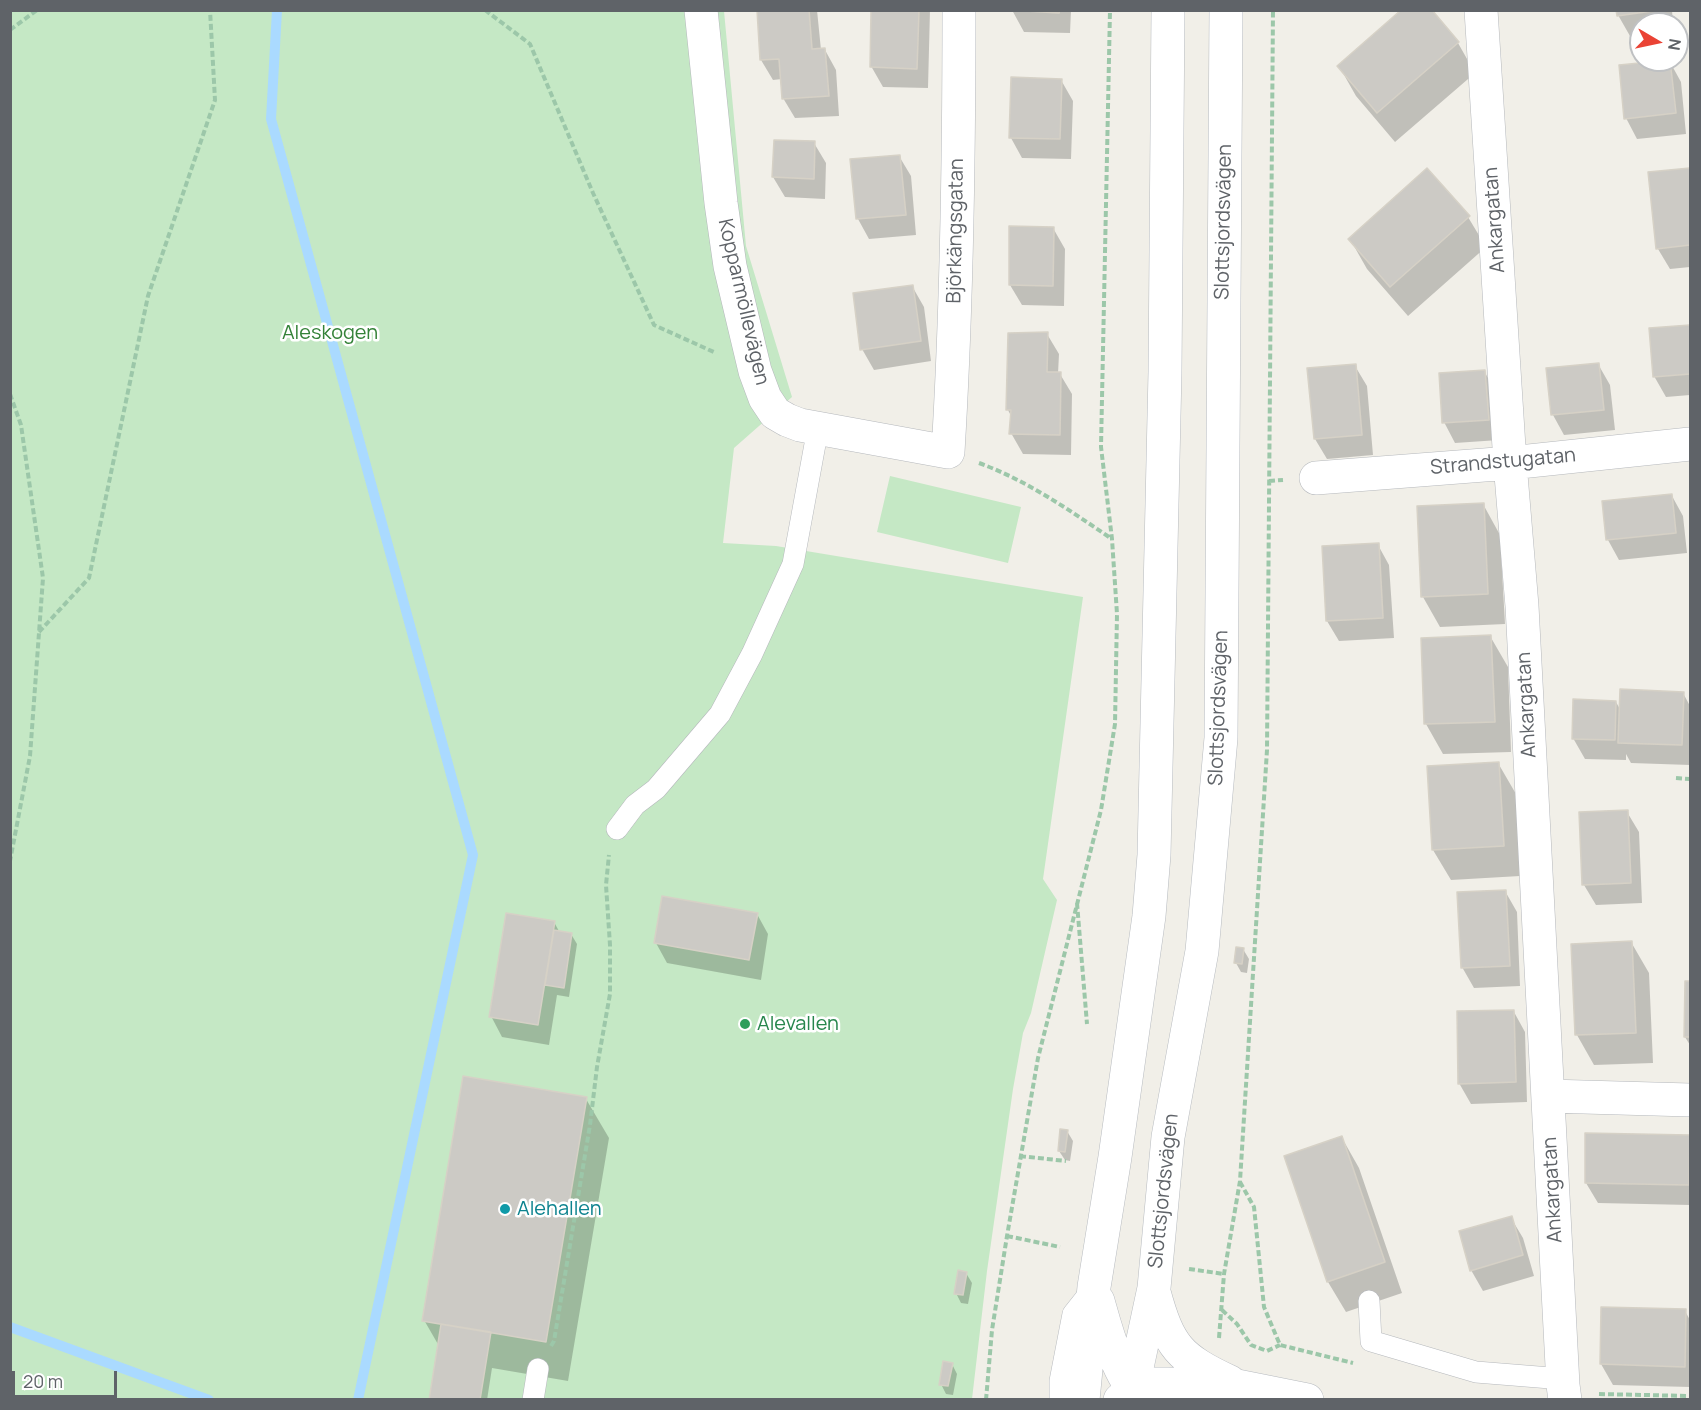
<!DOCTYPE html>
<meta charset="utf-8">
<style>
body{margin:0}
#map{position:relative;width:1701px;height:1410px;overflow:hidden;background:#f1efe8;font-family:Manrope,sans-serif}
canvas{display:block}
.frame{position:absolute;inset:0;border:12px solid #5f6368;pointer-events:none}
.north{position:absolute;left:1629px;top:12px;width:60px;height:60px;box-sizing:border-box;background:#fff;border:2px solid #bfc1c3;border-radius:50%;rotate:99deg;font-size:16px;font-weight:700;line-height:24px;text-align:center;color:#5f6368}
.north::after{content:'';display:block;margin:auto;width:21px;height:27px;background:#ea4335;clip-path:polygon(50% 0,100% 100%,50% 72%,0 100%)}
.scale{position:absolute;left:12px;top:1371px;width:105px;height:27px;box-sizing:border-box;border:3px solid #5f6368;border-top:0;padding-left:8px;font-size:18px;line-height:21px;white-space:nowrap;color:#5f6368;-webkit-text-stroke:4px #fff;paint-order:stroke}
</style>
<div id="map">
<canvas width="1701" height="1410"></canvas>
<div class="frame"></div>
<div class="north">N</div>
<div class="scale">20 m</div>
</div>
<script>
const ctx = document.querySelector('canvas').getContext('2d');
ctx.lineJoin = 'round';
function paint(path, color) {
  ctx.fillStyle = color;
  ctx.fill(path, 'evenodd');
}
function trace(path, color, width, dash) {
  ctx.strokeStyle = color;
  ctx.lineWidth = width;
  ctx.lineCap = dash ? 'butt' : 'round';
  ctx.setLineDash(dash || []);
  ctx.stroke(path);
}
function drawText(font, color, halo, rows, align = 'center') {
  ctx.font = font + ' Manrope,sans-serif';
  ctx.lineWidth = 5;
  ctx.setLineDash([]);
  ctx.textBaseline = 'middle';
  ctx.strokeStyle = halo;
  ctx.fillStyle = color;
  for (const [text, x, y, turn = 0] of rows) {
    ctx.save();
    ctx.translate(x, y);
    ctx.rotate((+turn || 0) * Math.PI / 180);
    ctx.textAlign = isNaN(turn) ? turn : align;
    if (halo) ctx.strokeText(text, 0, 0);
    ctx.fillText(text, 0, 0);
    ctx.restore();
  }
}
const green = new Path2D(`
 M10 11H724L746 246 792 397 734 448 723 543 776 546 1083 597 1043 879 1057 900 1031 1013 1023 1033 1013 1089 987 1271 972 1399H11Z
 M890 476 1021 507 1008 563 877 532Z`);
const shadow = new Path2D(`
 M758 10H817L821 50H825L836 70 839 116 795 118 783 98 782 79 773 80 761 60Z
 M873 10H930L928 88 883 87 871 66Z
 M1012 10H1071L1070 33 1024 32Z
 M1430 10 1458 43 1475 73 1395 142 1356 96 1339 66Z
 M1618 10H1672L1673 24H1641V34L1630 36 1618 15Z
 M1670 62 1681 82 1686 134 1637 139 1626 118Z
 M1012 79 1061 80 1073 101 1071 159 1022 158 1011 138Z
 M814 143 826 163 825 199 785 197 773 177Z
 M899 156 911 176 916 235 869 239 858 219Z
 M1690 169V267L1670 269 1658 249 1650 174Z
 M1468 217 1486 247 1408 316 1367 269 1350 239Z
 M1053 228 1065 249 1064 306 1022 305 1010 285Z
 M912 286 924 307 931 361 874 370 862 349Z
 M1690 327V395L1666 397 1654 376 1651 330Z
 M1047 334 1059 354 1058 374H1060L1072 394 1071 455 1023 454 1011 433 1012 418 1008 410Z
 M1598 364 1610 385 1615 430 1564 435 1553 415Z
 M1355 366 1367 386 1373 455 1327 459 1315 439 1309 370Z
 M1484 371 1496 392 1499 440 1455 443 1444 422Z
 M1672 496 1683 516 1687 553 1619 560 1608 540 1604 503Z
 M1483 504 1500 535 1505 624 1440 627 1423 597Z
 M1378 545 1389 565 1394 638 1339 641 1327 621 1323 548Z
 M1490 636 1508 667 1511 752 1443 754 1426 724 1422 639Z
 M1683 693 1690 706V765L1631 763 1626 754V760L1585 759 1573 738 1616 702 1621 711Z
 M1498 763 1516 794 1520 876 1451 880 1433 850Z
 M1627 812 1639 832 1642 903 1596 905 1584 885Z
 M1505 891 1517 912 1520 986 1474 988 1462 967Z
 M757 914 768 934 761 980 667 963 656 943Z
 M554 922 560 933 571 934 577 944 569 997 557 995 549 1045 502 1037 491 1016Z
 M1631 942 1649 973 1653 1063 1594 1065 1577 1035 1572 945Z
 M1243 949 1249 959 1247 973 1241 972 1236 963Z
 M1687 982H1690V1045L1685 1037Z
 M1514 1012 1525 1032 1527 1102 1471 1104 1459 1083Z
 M586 1099 609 1138 568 1381 492 1368 487 1400H430L439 1346 424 1320Z
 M1067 1131 1073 1141 1070 1161 1065 1160 1059 1151Z
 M1690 1136V1205L1598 1203 1586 1183Z
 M1342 1138 1359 1168 1402 1293 1346 1312 1328 1282 1286 1157Z
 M1511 1218 1523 1238 1534 1276 1483 1291 1471 1270Z
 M966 1273 972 1283 968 1304 961 1303 956 1293Z
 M1603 1309 1685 1311 1690 1320V1387L1613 1385 1601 1364Z
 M952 1364 957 1374 953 1395 946 1394 941 1384Z`);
const stream = new Path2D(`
 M277 10 271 119 473 855 358 1400
 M10 1327 209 1400`);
const building = new Path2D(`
 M757 10H809L812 49 825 48 829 96 782 99 779 59 760 60Z
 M871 10H919L917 69 870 67Z
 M1010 10H1060L1059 13Z
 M1401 10H1432L1459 42 1377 113 1337 66Z
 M1616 10H1659L1617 16Z
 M1670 60 1676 113 1624 119 1619 65Z
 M1011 77 1062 79 1060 139 1009 138Z
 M774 140 815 141 814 179 772 177Z
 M900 155 906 215 856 219 850 159Z
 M1427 168 1470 216 1390 287 1348 239Z
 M1690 168V245L1656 249 1648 172Z
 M1009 226 1054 227 1053 286 1009 285Z
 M913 285 921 341 860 350 853 293Z
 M1690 325V374L1653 377 1649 328Z
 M1048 332 1047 372H1061L1060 435 1009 434 1011 410H1006L1008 333Z
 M1599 363 1604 410 1551 415 1546 368Z
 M1356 364 1362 435 1314 439 1307 368Z
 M1485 370 1489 420 1442 423 1439 373Z
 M1672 494 1676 533 1606 540 1602 501Z
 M1484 503 1488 594 1421 597 1417 506Z
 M1379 543 1383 618 1326 621 1322 546Z
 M1491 635 1495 722 1424 724 1421 638Z
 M1620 689 1684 692 1682 745 1618 743Z
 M1573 699 1616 701 1615 740 1572 739Z
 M1499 762 1504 846 1432 850 1427 766Z
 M1628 810 1631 883 1582 885 1579 812Z
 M1506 890 1510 966 1461 968 1457 892Z
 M662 896 758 913 749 960 654 943Z
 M506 913 555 921 538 1025 489 1017Z
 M554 930 572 933 564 988 545 985Z
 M1632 941 1636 1033 1575 1035 1571 944Z
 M1236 947 1244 948 1242 964 1234 963Z
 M1685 981H1690V1037H1684Z
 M1514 1010 1516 1082 1458 1084 1457 1011Z
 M463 1076 587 1097 546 1342 422 1321Z
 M1060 1129 1068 1130 1065 1152 1058 1151Z
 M1585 1133 1690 1135 1689 1185 1585 1183Z
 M1342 1136 1385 1262 1327 1282 1284 1156Z
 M1512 1216 1523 1255 1470 1271 1459 1231Z
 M958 1270 967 1272 963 1295 954 1294Z
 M1601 1307 1686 1309 1685 1367 1600 1364Z
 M441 1324 491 1332 480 1400H429Z
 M943 1361 953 1363 948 1386 939 1385Z`);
const path = new Path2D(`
 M485 10 530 44 593 193 654 325 716 353
 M10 30 37 10
 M10 394 21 425 43 578 30 756 10 861
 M979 463C1028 481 1069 510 1112 539
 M1269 481 1283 480
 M39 632 89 578 148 296 215 100 210 10
 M1676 778 1690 779
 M1077 903 1087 1024
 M1020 1156 1066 1161
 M1240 1182 1254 1207 1264 1307 1280 1345 1353 1363
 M1007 1236 1060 1247
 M1189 1269 1224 1274
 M1222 1310 1237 1324 1251 1345 1267 1351 1280 1345
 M1219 1338 1224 1274 1240 1181 1267 750 1273 10
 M551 1346 554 1341 590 1125 597 1067 610 994V945L606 885 609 855
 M1599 1394 1690 1396
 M986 1400 992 1330 1007 1236 1038 1058 1101 810 1115 724 1117 614 1112 539 1101 447 1110 10`);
const lane = new Path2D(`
 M617 829 635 805 656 789 720 714 752 654 793 564 818 428
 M1369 1301 1371 1341 1476 1372 1563 1379
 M533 1400 538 1369
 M1060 1400V1381L1073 1314 1092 1290`);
const street = new Path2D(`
 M701 10 721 203 730 266 755 371 765 398 775 413 787 420 800 425 948 452C957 305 959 158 959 10
 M1481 10 1510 463 1522 606 1563 1385 1565 1400
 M1316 478 1510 463 1690 444
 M1548 1096 1690 1100`);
const secondary = new Path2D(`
 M1154 1292C1169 1347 1179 1358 1230 1382
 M1098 1301C1105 1326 1118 1378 1138 1393
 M1083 1400 1094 1287 1115 1157 1149 916 1154 855 1165 372 1168 10
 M1120 1400 1132 1389 1151 1384H1168L1237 1386 1307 1400
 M1130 1400 1154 1288 1168 1137 1202 951 1221 738 1226 10`);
const markers = [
 [745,1024,6,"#2e9e5b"],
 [505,1209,6,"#0f9aa8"]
];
const streetNames = [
 ["Ankargatan",1495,220,-94],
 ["Slottsjordsvägen",1224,222,-89],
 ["Björkängsgatan",956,231,-89],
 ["Kopparmöllevägen",743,302,77],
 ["Strandstugatan",1503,462,-5],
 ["Ankargatan",1527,705,-93],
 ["Slottsjordsvägen",1219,708,-88],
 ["Ankargatan",1553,1190,-93],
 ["Slottsjordsvägen",1164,1191,-84]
];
const parkNames = [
 ["Aleskogen",330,333]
];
const leisureNames = [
 ["Alevallen",757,1024]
];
const cultureNames = [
 ["Alehallen",517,1209]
];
paint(green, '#c5e8c5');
paint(shadow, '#0003');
trace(stream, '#aadaff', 10);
paint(building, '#cccac5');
trace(building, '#d6d1c6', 1.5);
trace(lane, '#b5b8bc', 22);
trace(street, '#b5b8bc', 34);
trace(secondary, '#b6babf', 34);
trace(path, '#9cc7a9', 4, [6, 3]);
trace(lane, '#fff', 21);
trace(street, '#fff', 33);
trace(secondary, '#fff', 33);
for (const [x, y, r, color] of markers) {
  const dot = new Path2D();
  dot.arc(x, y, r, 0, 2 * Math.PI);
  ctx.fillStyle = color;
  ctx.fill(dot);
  trace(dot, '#fff', 2);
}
drawText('20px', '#5f6368', '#fff', streetNames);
drawText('20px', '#348238', '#fff', parkNames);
drawText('20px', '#27864d', '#fff', leisureNames, 'left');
drawText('20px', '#0d838f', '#fff', cultureNames, 'left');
</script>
